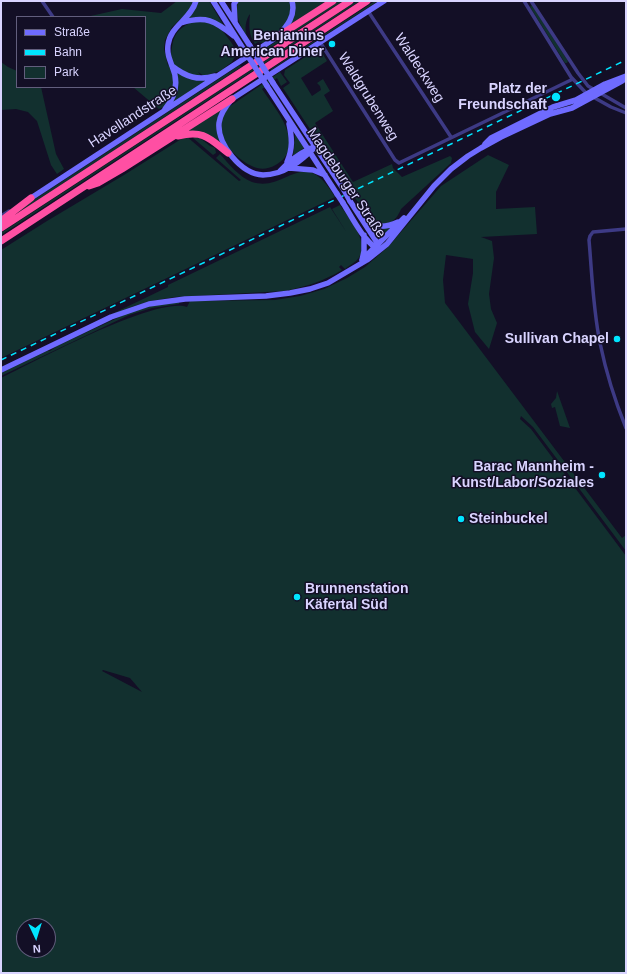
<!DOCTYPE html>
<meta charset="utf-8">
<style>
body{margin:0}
#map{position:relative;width:627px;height:974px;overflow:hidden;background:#130f26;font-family:Arial,sans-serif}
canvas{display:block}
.frame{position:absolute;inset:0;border:2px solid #d9d4ff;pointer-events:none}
.legend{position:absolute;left:16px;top:16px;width:130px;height:72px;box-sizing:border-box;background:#130f26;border:1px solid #625e7d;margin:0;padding:5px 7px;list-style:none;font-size:12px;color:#d9d4ff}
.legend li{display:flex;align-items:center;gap:8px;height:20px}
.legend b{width:20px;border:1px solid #625e7d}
.north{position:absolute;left:16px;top:918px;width:40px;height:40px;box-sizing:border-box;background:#130f26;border:1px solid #625e7d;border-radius:50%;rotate:176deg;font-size:11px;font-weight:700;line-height:16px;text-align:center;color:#d9d4ff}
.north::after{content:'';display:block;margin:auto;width:14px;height:18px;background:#00e5ff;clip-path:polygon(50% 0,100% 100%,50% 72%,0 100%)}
</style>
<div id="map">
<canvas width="627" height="974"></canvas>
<div class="frame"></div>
<ul class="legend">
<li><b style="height:5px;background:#6f6bff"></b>Straße</li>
<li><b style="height:5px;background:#00e5ff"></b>Bahn</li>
<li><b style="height:11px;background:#12302f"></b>Park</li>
</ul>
<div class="north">N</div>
</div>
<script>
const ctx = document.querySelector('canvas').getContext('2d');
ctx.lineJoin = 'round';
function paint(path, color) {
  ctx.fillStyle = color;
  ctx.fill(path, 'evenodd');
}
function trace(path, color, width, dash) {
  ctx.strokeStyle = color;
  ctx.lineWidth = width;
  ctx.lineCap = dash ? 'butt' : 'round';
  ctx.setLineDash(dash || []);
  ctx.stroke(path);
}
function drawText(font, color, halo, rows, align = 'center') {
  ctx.font = font + ' Arial,sans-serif';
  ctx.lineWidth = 3;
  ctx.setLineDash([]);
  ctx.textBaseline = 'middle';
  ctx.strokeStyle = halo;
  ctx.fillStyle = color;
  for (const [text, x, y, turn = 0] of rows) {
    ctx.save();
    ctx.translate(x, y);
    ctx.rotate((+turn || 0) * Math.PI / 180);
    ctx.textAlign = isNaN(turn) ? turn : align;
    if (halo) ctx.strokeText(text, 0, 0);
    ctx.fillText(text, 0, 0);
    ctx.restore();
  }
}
const green = new Path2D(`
 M177 1H194L188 12 172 27 165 40 164 49 168 66C175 48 167 34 190 23L188 17 198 1H209L224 26 221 29 231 42 239 55 234 58 232 62 220 71 204 76 198 72 205 81 174 102 159 109 133 87H145V17H86L122 9 161 13Z
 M238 1H290C290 5 291 10 291 14 289 27 273 36 263 43L258 42 255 44C248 34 249 25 250 14 246 19 244 29 247 36 239 25 235 14 238 1Z
 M294 1H326L290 26Z
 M339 1H343L267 50 266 48Z
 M357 1H360L1 235V233Z
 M375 1H378L271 70V69Z
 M532 5 568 61 567 63H565L530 7Z
 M316 50 321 51 327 61 301 78 312 96 321 90 320 86 317 83 323 79 330 91 324 95 333 111 315 123 353 182 392 164 393 168 402 177 450 156 452 158 451 163 401 209C396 221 391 224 378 224L363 210 283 88 290 83 284 75 285 70Z
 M1 62 8 67 17 71V87H41L56 154 64 169 57 174 51 165 37 121 28 112 16 109 1 110Z
 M240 65 241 67 18 213 26 205Z
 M280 72 287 82 281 86 277 78 262 89C271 103 284 117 288 134 290 142 290 151 285 157 279 165 267 171 257 168 241 163 221 145 220 126 220 120 225 111 229 107Z
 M222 107C215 123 215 128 222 145L186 132Z
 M295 134 304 148 293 156 294 148Z
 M186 136 239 181 241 180 216 158 220 154C229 164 239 177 252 182 288 193 303 143 335 197L1 358V250L47 221 124 175Z
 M195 136 200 138 210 146 213 147 215 148 216 153 213 155 193 138Z
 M488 155 509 165 496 192V209L535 207 537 234 481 237 492 241 494 258 489 294 491 309 497 323 489 349 475 332 468 304 473 273V259L446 255 443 280 445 303 622 538 626 535V551L533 427 521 416 520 419 531 429 626 556V973H1V378C34 362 156 296 187 307L190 301 275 300 300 296 324 289 347 278 365 267 388 247 441 186ZM103 670 130 678 142 692 102 671ZM24 926H48V950H24Z
 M340 205C349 219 373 245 356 261 353 264 348 266 345 269L341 265 339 267 342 270C324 281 305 287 284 291L175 297 151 301 134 306 89 325 168 287V285L330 207 347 233 332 209Z
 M370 227 381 229 391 227 379 240Z
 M179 302V304L152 308 129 315 1 376V373L47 351H50L57 346 128 313 152 306Z
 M557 391 570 428 560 426 555 407 552 408 551 404 556 398Z`);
const street = new Path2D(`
 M42 1 53 17
 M524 1 571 77 587 94
 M531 1 578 73 588 86 626 108
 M368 11 451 137
 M320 42 395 160 399 163 573 79
 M593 97 611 107 626 113
 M1 216 9 211
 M626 229 593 232 590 236 589 240C592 274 593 309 600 343 606 372 615 401 626 428`);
const secondary = new Path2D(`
 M213 1 244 50
 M221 1 250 46
 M235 22 234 4 236 1
 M181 23C206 15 215 21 234 36
 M172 66C186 77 198 81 215 76
 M273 83 344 190
 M267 86 337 194
 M165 109C176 96 179 82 172 66 169 58 167 53 168 45 170 26 191 19 196 1
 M485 144 491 138 553 107 576 100 605 84 626 76
 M315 147C301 161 284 175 263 175 241 174 217 144 219 123 220 114 226 106 232 99L384 1
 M287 162C293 148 292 138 289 124
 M289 168 313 170 325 175
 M280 171C289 161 299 154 311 148
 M31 198 277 37C287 26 296 16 292 1
 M350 201 376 241 378 246
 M343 203C353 219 362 238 377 249
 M365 223C377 227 385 228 398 222
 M362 260 404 218
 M362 260 364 251V235
 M1 370 111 317 149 304 185 299 266 296 290 293 310 289 328 283 367 260 387 244 434 186 451 169 468 156 481 148 501 137 550 114 572 108 622 81 626 78`);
const highway = new Path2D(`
 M277 37 333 1
 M178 136C204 130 209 138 228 153
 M89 186 98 183 122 169 232 99
 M1 221 31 198
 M1 228 350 1
 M1 241 367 1`);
const rail = new Path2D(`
 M1 360 626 60`);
const secondaryBridge = new Path2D(`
 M250 46 273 83
 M244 50 267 86
 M344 190 350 201
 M337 194 343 203`);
const markers = [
 [332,44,4,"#00e5ff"],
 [556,97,5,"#00e5ff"],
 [617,339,4,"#00e5ff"],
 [602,475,4,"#00e5ff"],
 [461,519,4,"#00e5ff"],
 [297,597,4,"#00e5ff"]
];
const poiNames = [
 ["Benjamins",324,36],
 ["American Diner",324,52],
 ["Platz der",547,89],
 ["Freundschaft",547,105],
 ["Sullivan Chapel",609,339],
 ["Barac Mannheim -",594,467],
 ["Kunst/Labor/Soziales",594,483],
 ["Steinbuckel",469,519,"left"],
 ["Brunnenstation",305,589,"left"],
 ["Käfertal Süd",305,605,"left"]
];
const streetNames = [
 ["Waldeckweg",419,68,57],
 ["Waldgrubenweg",368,97,58],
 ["Havellandstraße",133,117,-33],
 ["Magdeburger Straße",346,183,56]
];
paint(green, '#12302f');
trace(street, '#3d3a85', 3.5);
trace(secondary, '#6f6bff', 5.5);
trace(highway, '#ff4fa3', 7);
trace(rail, '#00e5ff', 1.5, [6, 5]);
trace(secondaryBridge, '#6f6bff', 5.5);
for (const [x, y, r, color] of markers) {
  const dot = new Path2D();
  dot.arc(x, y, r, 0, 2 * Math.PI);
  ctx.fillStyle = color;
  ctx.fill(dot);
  trace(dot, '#130f26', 1.5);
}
drawText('bold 14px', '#d9d4ff', '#130f26', poiNames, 'right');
drawText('14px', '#d9d4ff', '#130f26', streetNames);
</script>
